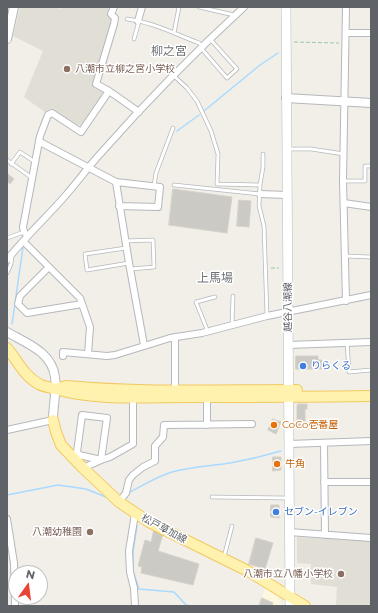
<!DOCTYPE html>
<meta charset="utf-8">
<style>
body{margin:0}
#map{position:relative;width:378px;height:613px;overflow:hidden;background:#f1efe8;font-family:Montserrat,sans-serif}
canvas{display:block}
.frame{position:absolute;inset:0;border:8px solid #5f6368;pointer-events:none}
.north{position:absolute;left:8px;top:565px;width:40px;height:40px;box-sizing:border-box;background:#fff;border:1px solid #bfc1c3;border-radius:50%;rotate:14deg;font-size:11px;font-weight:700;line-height:16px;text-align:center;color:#5f6368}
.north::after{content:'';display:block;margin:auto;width:14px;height:18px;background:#ea4335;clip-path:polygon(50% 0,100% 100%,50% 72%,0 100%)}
</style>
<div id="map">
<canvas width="378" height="613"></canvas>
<div class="frame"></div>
<div class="north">N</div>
</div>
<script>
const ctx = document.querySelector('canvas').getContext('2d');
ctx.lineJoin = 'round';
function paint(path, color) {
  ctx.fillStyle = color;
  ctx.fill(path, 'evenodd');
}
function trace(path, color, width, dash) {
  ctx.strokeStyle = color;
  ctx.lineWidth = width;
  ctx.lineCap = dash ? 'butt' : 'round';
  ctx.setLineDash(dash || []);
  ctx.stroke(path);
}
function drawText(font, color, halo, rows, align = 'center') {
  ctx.font = font + ' Montserrat,"Noto Sans JP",sans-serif';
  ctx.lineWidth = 3;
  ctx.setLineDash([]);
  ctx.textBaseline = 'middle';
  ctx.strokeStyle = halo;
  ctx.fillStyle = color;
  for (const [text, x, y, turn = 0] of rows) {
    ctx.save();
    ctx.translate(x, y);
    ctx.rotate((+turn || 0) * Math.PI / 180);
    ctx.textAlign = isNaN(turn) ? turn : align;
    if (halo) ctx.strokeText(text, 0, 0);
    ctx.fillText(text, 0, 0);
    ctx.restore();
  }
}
const commercial = new Path2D(`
 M266 586 277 594 282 606H259Z`);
const education = new Path2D(`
 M20 7H58L60 9 64 7H111L108 15 114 19 93 86 103 91V94L83 124 78 125 50 109 46 113 24 97 43 51 13 36Z
 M297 537 371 541V606H336L337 587 311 584V564L297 563Z`);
const stream = new Path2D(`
 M204 111 260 65 278 53
 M177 131 199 115
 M12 324 23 247
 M128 494 130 492C144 485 158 476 172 472 191 467 211 466 230 463 247 460 264 456 281 451
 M7 495 58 485 86 489 106 497
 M137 526 133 551V571L139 589 174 592 186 605 191 606`);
const building = new Path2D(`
 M7 173 14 179 10 184 7 181Z
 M173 189 232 197 227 233 169 225Z
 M239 200 251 201 249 227 237 226Z
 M296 356H318V360H322V369H296Z
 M298 404H307V409H305V422H308V425H305V426L297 427V406Z
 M273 419 281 422 276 434 268 430Z
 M273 457H281V470L273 471Z
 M271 505H279V518L271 517Z
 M154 530 163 534 158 551 199 564 193 585 141 573 142 567 138 566 145 540 151 542Z
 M256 538 273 543 265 569 249 564Z
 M262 598 273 603 272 606H259Z`);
const path = new Path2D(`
 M294 42 339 43
 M271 268H279`);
const service = new Path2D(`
 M199 7 234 15
 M127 19C152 22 175 34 199 43L202 46
 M174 33 179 7
 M134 39 139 21
 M201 48 227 78 237 69 210 39
 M174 76 187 88 197 101 211 131 218 154 217 184 260 185 259 206 264 226 267 316
 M288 149H311L344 154
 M7 160 32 178
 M11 164 20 152 35 162
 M343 181H365V166H371
 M174 185 260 194
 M260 185 263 167V154
 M154 186 156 173 173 128
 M7 238 24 232
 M125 241 153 240 154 267 131 269
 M126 248 85 254 87 270 129 263
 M345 256 371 257
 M7 273 11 264 12 255
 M232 325 233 296
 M208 332 196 302 215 297
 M347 342 349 372 371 370
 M212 497 287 498
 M224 557 232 526`);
const minor = new Path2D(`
 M114 7 111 14 115 18 114 24 96 84 109 91 139 112
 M346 7 343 181 346 301
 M138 21 142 7
 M346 33H371
 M40 142 116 182 129 263 144 345
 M116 182 160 187 158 207 119 206
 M260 194 287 195
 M344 203 371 207
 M28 236 24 232 23 227 40 136 48 115 52 113 81 132 109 91
 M23 241 80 298 90 327 88 354
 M7 260C25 237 47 217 66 195 78 181 89 166 101 153 146 102 194 53 244 7
 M49 267 20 296 18 304 27 313 82 304
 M175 337V390
 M288 345 371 342
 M63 356V352L107 356 115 355 170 338 202 333 267 316 371 295
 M207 397V425
 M7 430 53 420
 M324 443 325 535
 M289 444 371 441
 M83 468 101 460 107 418 82 415 77 452 79 455 101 460 110 457 133 444V397
 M324 482H371
 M119 502 126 493 129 480 133 475 143 467 155 461V446L163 437 164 425 252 424
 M7 519 14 563 15 606
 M289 532 371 538
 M135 606 134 588 130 572 129 551 135 514`);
const tertiary = new Path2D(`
 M7 39 14 7
 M286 98 371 103
 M7 332C26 343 52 352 55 377 57 389 53 406 53 420`);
const secondary = new Path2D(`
 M286 7 290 606`);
const primary = new Path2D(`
 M7 348C17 360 24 376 39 384 44 387 50 387 56 389 96 401 144 397 186 397 247 397 309 397 371 396
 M59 388 66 386C141 393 221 390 297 390
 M53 420 56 432 61 445 83 468 119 502 149 522 248 571 305 606`);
const markers = [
 [67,69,4,"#8d6e63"],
 [303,366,4,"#3f7fe0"],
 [274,425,4,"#e8710a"],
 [277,464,4,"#e8710a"],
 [276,512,4,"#3f7fe0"],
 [90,532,4,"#8d6e63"],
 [341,574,4,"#8d6e63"]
];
const educationNames = [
 ["八潮市立柳之宮小学校",75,69,"left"],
 ["八潮幼稚園",82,532],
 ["八潮市立八幡小学校",333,574]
];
const streetNames = [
 ["越谷八潮線",288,307,-90],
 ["松戸草加線",164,529,28]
];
const shopNames = [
 ["りらくる",311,366],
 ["セブン-イレブン",284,512]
];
const foodNames = [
 ["CoCo壱番屋",282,425],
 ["牛角",285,464]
];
const quarterNames = [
 ["柳之宮",169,51],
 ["上馬場",215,278]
];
paint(commercial, '#fef7e0');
paint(education, '#e1ded6');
trace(stream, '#aadaff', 1.5);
paint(building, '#cccac5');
trace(building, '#d6d1c6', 1);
trace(service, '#b5b8bc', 4.5);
trace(minor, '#b5b8bc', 8);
trace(tertiary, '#b5b8bc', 10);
trace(secondary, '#b6babf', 10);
trace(primary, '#f2c960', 12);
trace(path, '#9cc7a9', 1, [4, 2]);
trace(service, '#fff', 3);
trace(minor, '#fff', 6);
trace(tertiary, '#fff', 8);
trace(secondary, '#fff', 9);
trace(primary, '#fff2af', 10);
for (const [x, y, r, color] of markers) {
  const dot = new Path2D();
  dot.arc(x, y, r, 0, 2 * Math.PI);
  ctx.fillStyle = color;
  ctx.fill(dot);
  trace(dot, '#fff', 1.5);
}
drawText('10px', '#785e54', '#fff', educationNames, 'right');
drawText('10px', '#5f6368', '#fff', streetNames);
drawText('10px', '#366cbe', '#fff', shopNames, 'left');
drawText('10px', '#c56008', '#fff', foodNames, 'left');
drawText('12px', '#70757a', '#fff', quarterNames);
</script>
